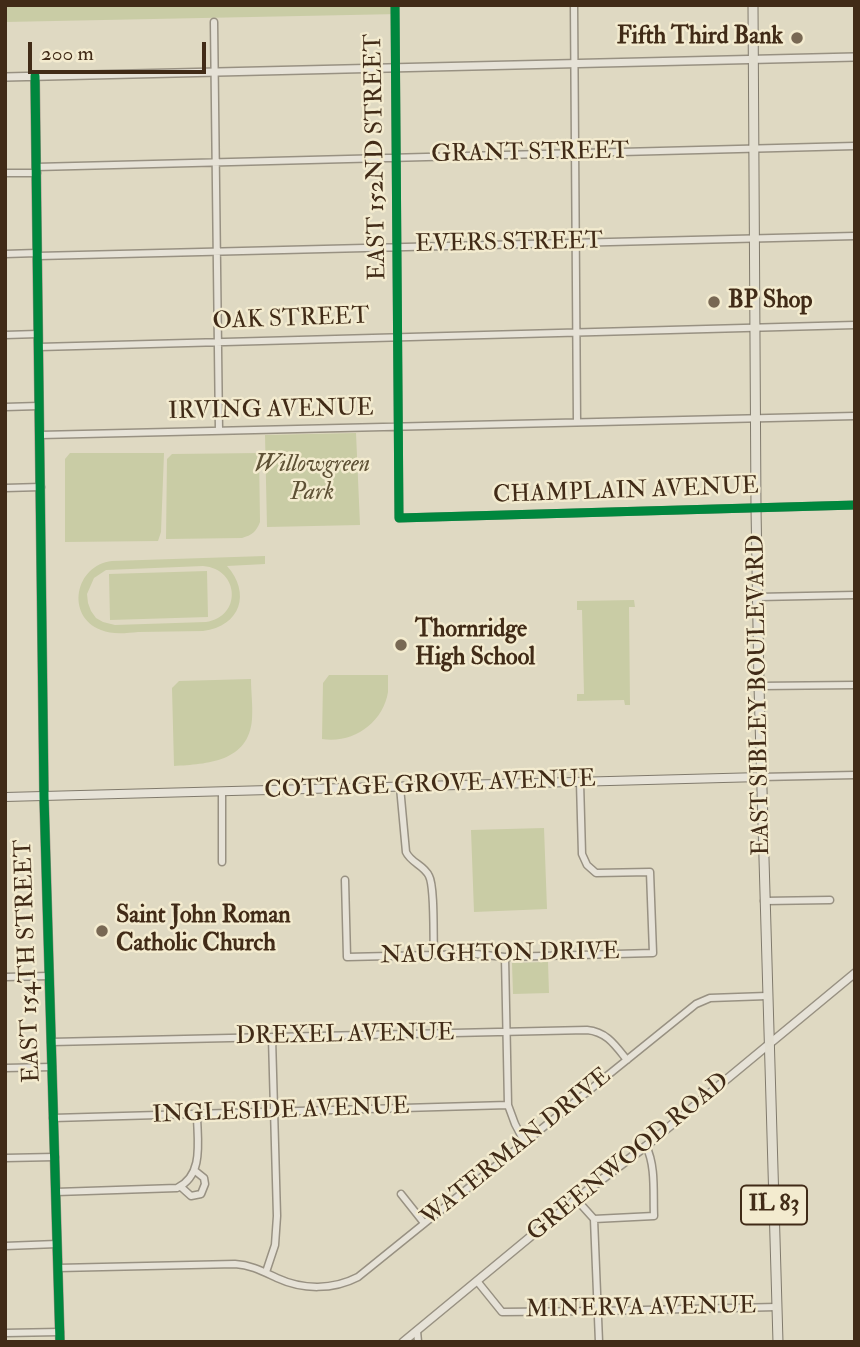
<!DOCTYPE html>
<style>
body{margin:0}
#map{position:relative;width:860px;height:1347px;overflow:hidden;background:#dfd9c2;font-family:"IM FELL Double Pica",serif}
canvas{display:block}
.frame{position:absolute;inset:0;border:7px solid #412b17;pointer-events:none}
.scale{position:absolute;left:28px;top:42px;width:178px;height:32px;box-sizing:border-box;border:4px solid #412b17;border-top:0;padding-left:9px;font-size:21px;line-height:24px;white-space:nowrap;color:#412b17;-webkit-text-stroke:5px #f3ebcf;paint-order:stroke}
</style>
<div id="map">
<canvas width="860" height="1347"></canvas>
<div class="frame"></div>
<div class="scale">200 m</div>
</div>
<script>
const ctx = document.querySelector('canvas').getContext('2d');
ctx.lineJoin = 'round';
function paint(path, color) {
  ctx.fillStyle = color;
  ctx.fill(path, 'evenodd');
}
function trace(path, color, width, dash) {
  ctx.strokeStyle = color;
  ctx.lineWidth = width;
  ctx.lineCap = dash ? 'butt' : 'round';
  ctx.setLineDash(dash || []);
  ctx.stroke(path);
}
function drawText(font, color, halo, rows, align = 'center') {
  ctx.font = font + ' "IM FELL Double Pica",serif';
  ctx.lineWidth = 5;
  ctx.setLineDash([]);
  ctx.textBaseline = 'middle';
  ctx.strokeStyle = halo;
  ctx.fillStyle = color;
  for (const [text, x, y, turn = 0] of rows) {
    ctx.save();
    ctx.translate(x, y);
    ctx.rotate((+turn || 0) * Math.PI / 180);
    ctx.textAlign = isNaN(turn) ? turn : align;
    if (halo) ctx.strokeText(text, 0, 0);
    ctx.fillText(text, 0, 0);
    ctx.restore();
  }
}
const green = new Path2D(`
 M5 5H398L399 14 5 22Z
 M356 433 360 525 267 527 265 435Z
 M70 453H164L161 532 158 541 65 542V459Z
 M259 453 260 522C256 532 252 535 242 538L166 539 167 459 172 454Z
 M265 556V564L227 566C251 593 241 626 203 631 182 631 160 632 138 632 127 633 112 635 101 630 65 616 75 565 112 561ZM203 566C240 569 242 617 206 622L115 625 103 622 96 618 91 611 88 603 87 594 94 578 106 570Z
 M207 571 208 617 110 620 109 574Z
 M634 600 635 607H629L630 705H625L624 700 577 701V694H584L582 610H577V601Z
 M329 675H388C388 681 388 686 388 692 383 723 353 744 322 739L323 683Z
 M251 679C251 692 253 706 252 719 249 762 207 764 174 766L172 688 179 681Z
 M544 828 547 909 474 912 471 830Z
 M548 962 549 993 513 994 512 963Z`);
const minor = new Path2D(`
 M395 5 399 518 855 505
 M574 5 577 422
 M214 22 219 431
 M36 167 855 146
 M5 173H37
 M5 254 37 253
 M38 256 855 236
 M5 335 38 334
 M39 347 855 325
 M5 407 39 406
 M40 435 855 416
 M5 488 41 487
 M758 597 855 595
 M759 686 855 685
 M761 777 855 775
 M400 787 406 852C411 863 424 865 429 876 435 887 433 939 434 955
 M222 792V862
 M345 880 347 957 475 954 505 957 653 953 650 872 596 873 587 865 582 854 580 782
 M764 901 830 900
 M505 957 508 1105 515 1124 525 1143
 M5 977 49 976
 M51 1042 587 1030C607 1032 615 1045 627 1060
 M5 1068 52 1067
 M53 1118 508 1105
 M5 1158 55 1157
 M181 1187 191 1196 201 1194 205 1184 204 1178 194 1170
 M56 1192 177 1188C205 1175 197 1139 197 1114
 M401 1194 424 1223
 M576 1199 594 1219 599 1342
 M594 1219 654 1216C653 1193 656 1166 646 1146
 M5 1246 57 1244
 M58 1268 235 1264C251 1265 262 1271 277 1278 303 1290 333 1290 358 1277L696 1004 710 998 767 996
 M266 1272 275 1245 277 1216 272 1038
 M477 1281 502 1312 598 1311 777 1307
 M417 1331 418 1342
 M5 1333 60 1332`);
const tertiary = new Path2D(`
 M35 76 44 797 60 1342
 M5 77 855 57
 M403 1342 576 1199 646 1146 855 973`);
const secondary = new Path2D(`
 M5 797 761 777`);
const primary = new Path2D(`
 M753 5 756 508 759 686 778 1342`);
const cycleway = new Path2D(`
 M395 5 399 518 855 505
 M35 76 44 797 60 1342`);
const markers = [
 [797,38,7,"#786853"],
 [714,302,7,"#786853"],
 [401,645,7,"#786853"],
 [102,931,7,"#786853"]
];
const shields = [
 [774,1205,66]
];
const shieldNames = [
 ["IL 83",774,1205]
];
const poiNames = [
 ["Fifth Third Bank",783,38,"right"],
 ["BP Shop",728,302],
 ["Thornridge",415,631],
 ["High School",415,659],
 ["Saint John Roman",116,917],
 ["Catholic Church",116,945]
];
const streetNames = [
 ["GRANT STREET",530,154,-1],
 ["EAST 152ND STREET",377,157,-91],
 ["EVERS STREET",509,244,-1],
 ["OAK STREET",291,320,-2],
 ["IRVING AVENUE",271,411,-1],
 ["CHAMPLAIN AVENUE",626,492,-2],
 ["EAST SIBLEY BOULEVARD",760,695,-91],
 ["COTTAGE GROVE AVENUE",430,786,-2],
 ["NAUGHTON DRIVE",500,955,-1],
 ["EAST 154TH STREET",29,961,-92],
 ["DREXEL AVENUE",345,1036,-1],
 ["INGLESIDE AVENUE",281,1112,-2],
 ["WATERMAN DRIVE",517,1148,-39],
 ["GREENWOOD ROAD",629,1158,-39],
 ["MINERVA AVENUE",641,1309,-1]
];
const parkNames = [
 ["Willowgreen",312,466],
 ["Park",312,494]
];
paint(green, '#c9cca5');
trace(minor, '#989182', 9);
trace(tertiary, '#989182', 10);
trace(secondary, '#807a6c', 10);
trace(primary, '#807a6c', 11);
trace(minor, '#e6e2d7', 6);
trace(tertiary, '#e6e2d7', 7);
trace(secondary, '#e6e2d7', 8);
trace(primary, '#e2ded0', 9);
trace(cycleway, '#00873e', 9);
for (const [x, y, r, color] of markers) {
  const dot = new Path2D();
  dot.arc(x, y, r, 0, 2 * Math.PI);
  ctx.fillStyle = color;
  ctx.fill(dot);
  trace(dot, '#f3ebcf', 2.5);
}
for (const [x, y, w] of shields) {
  const box = new Path2D();
  box.roundRect(x - w / 2, y - 19.5, w, 39, 5);
  ctx.fillStyle = '#f3ebcf';
  ctx.fill(box);
  trace(box, '#412b17', 2);
}
drawText('bold 23px', '#412b17', null, shieldNames);
drawText('bold 24px', '#412b17', '#f3ebcf', poiNames, 'left');
drawText('24px', '#412b17', '#f3ebcf', streetNames);
drawText('italic 24px', '#5e5135', '#f3ebcf', parkNames);
</script>
